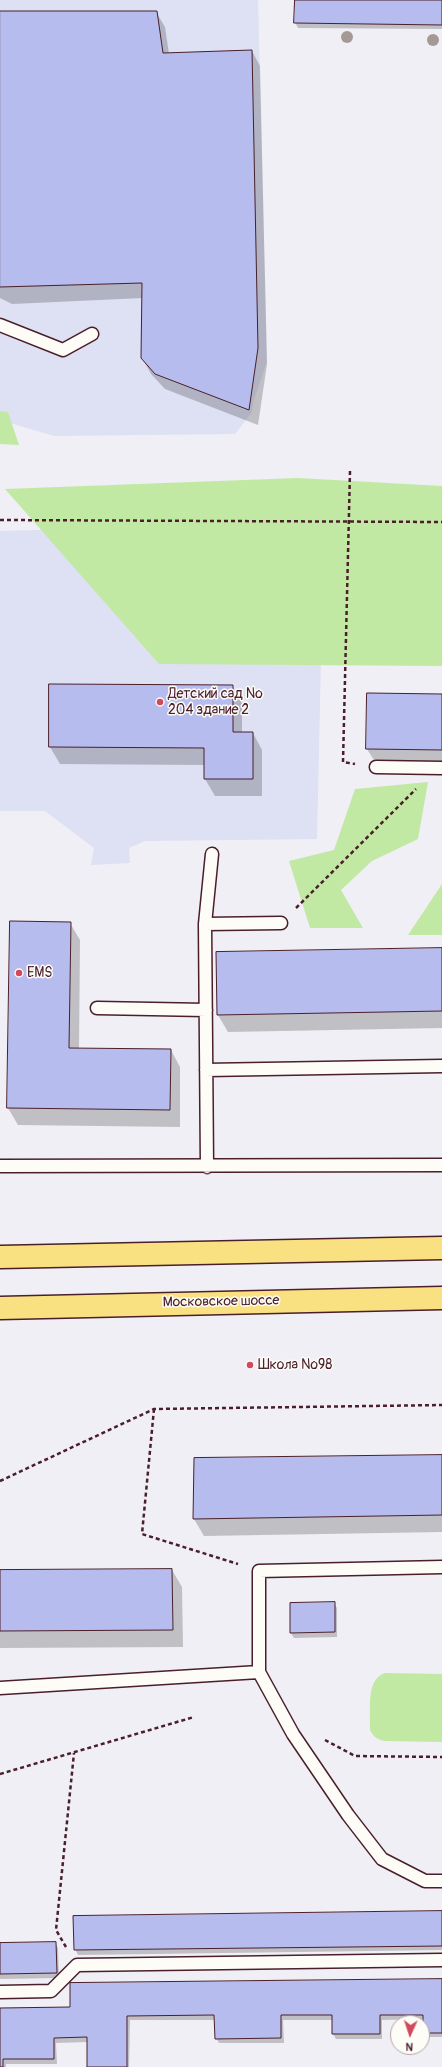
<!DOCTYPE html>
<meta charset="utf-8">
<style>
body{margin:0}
#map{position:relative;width:442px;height:2067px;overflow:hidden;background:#efeff5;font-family:Pangolin,sans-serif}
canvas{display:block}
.north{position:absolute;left:390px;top:2015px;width:40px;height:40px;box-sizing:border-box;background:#fdfcf7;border:1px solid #b5a4a5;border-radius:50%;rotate:183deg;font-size:11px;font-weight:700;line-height:16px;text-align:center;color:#4a1f2b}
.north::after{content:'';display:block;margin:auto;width:14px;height:18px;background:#d1495b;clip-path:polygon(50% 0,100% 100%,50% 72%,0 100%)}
</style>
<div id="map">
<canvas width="442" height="2067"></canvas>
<div class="north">N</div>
</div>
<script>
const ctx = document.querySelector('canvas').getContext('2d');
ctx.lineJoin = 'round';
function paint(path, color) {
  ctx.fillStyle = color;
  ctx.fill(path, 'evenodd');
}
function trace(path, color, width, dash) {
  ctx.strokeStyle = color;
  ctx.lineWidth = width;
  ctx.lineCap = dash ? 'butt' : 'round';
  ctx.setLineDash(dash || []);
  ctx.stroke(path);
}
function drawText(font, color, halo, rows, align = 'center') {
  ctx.font = font + ' Pangolin,sans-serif';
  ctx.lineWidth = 3;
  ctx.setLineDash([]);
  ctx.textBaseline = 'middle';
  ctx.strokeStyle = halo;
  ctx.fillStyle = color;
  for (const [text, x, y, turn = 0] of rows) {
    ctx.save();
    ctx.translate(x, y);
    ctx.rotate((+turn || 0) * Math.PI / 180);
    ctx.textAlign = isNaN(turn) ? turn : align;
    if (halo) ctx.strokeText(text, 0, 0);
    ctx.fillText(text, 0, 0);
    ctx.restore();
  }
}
const built = new Path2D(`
 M0 0H258L267 361 253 403 252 412 235 434 54 436 0 420Z
 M324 523 317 839 145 841 129 848 130 863 91 865 94 848 45 811H0V531Z`);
const green = new Path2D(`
 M0 411 8 412 19 445 0 444Z
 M298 478 442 486V666L159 664 5 489Z
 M428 782 418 839 372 861 341 890 363 928H310L289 861 334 850 355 789Z
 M442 884V935H408Z
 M385 1673 442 1674V1742L384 1741C376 1739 373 1736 370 1730 371 1712 365 1679 385 1673Z`);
const shadow = new Path2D(`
 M296 0H442V29L298 28 295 22Z
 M0 12H156L165 27 169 54 252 51 260 66 267 364 258 425 165 389 151 374 142 358 143 298 12 304 0 298Z
 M50 685 232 686 242 703V733H253L262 750V796H215L205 779V765L60 764 50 747Z
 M442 695V763L375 762 367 749Z
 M70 923 80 940 79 1049 171 1050 180 1067V1127L18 1125 8 1108Z
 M442 949V1028L228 1032 218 1015 217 953Z
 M442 1456V1532L204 1536 194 1519Z
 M172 1570 182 1587 183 1647 0 1648V1571Z
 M334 1603 337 1608V1637L294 1638 291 1633Z
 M442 1912V1950L78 1955 75 1949Z
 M55 1943 58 1948 59 1978 0 1979V1944Z
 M442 1980V2037H427L424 2032V2019L382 2020V2039H336L333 2034V2020H283L284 2043H219L216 2038 215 2020H130L129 2067H88V2042L56 2043 57 2064H6V2067H0V2009L71 2008Z`);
const building = new Path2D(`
 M295 0H442V25L294 23Z
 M0 11H157L163 53 252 50 258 348 249 410 155 374 141 358 142 283 0 287Z
 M49 684 233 685V732H253V779H204V748L49 747Z
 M367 693 442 694V750L366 749Z
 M10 921 71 922 69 1048 171 1049 170 1110 7 1108Z
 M442 948V1011L217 1015 216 952Z
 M442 1455V1515L193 1519 194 1458Z
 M172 1569 173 1630 0 1631V1570Z
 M335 1602V1632L290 1633V1603Z
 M442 1911V1946L74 1950 73 1916Z
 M56 1942 57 1973 0 1974V1943Z
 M442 1979V2033H423V2015H380V2034H332V2015H281V2038L215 2039 214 2015 127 2016V2067H87V2037L54 2038V2059H3V2067H0V2008L70 2007V1983Z`);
const path = new Path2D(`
 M350 471 343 762 355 764
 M0 520 442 522
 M296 908 416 789
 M154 1409 142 1534 238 1564
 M0 1481 154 1409 442 1405
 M325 1740 355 1756 442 1757
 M0 1774 194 1717
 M66 1947 56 1930 74 1753`);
const lane = new Path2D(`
 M0 325 63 350 92 334
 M376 767 442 768
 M205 924 212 854
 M97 1008 206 1010
 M206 1070 442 1066
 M0 1166 442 1165
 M207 1167 205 924 281 923
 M259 1672 293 1734 348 1815 382 1859 425 1881H442
 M0 1688 259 1672V1571L442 1567
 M0 1992 51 1991 77 1965 442 1960`);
const primary = new Path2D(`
 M0 1257 442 1248
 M0 1308 442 1298`);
const trees = [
 [347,37],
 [433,40]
];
const markers = [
 [160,702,4,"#d1495b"],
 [19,973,4,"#d1495b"],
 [250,1365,4,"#d1495b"]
];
const poiNames = [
 ["Детский сад №",168,694],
 ["204 здание 2",168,710],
 ["EMS",27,973],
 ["Школа №98",258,1365]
];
const streetNames = [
 ["Московское шоссе",221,1302,-1]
];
paint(built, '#dee0f3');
paint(green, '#c2e9a4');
paint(shadow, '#0003');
paint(building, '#b6bcee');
trace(building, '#4a1f2b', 1);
trace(lane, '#4a1f2b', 15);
trace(primary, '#4a1f2b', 25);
trace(path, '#4a1f2b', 2.5, [4, 3]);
trace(lane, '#fdfcf7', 12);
trace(primary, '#f9e181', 22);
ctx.fillStyle = '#a59996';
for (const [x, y] of trees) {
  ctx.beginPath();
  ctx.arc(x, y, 6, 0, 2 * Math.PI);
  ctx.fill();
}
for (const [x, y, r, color] of markers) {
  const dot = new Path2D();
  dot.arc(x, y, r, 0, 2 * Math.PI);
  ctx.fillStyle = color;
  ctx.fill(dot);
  trace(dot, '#fdfcf7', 1.5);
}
drawText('14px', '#4a1f2b', '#fdfcf7', poiNames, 'left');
drawText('14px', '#4a1f2b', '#fdfcf7', streetNames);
</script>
